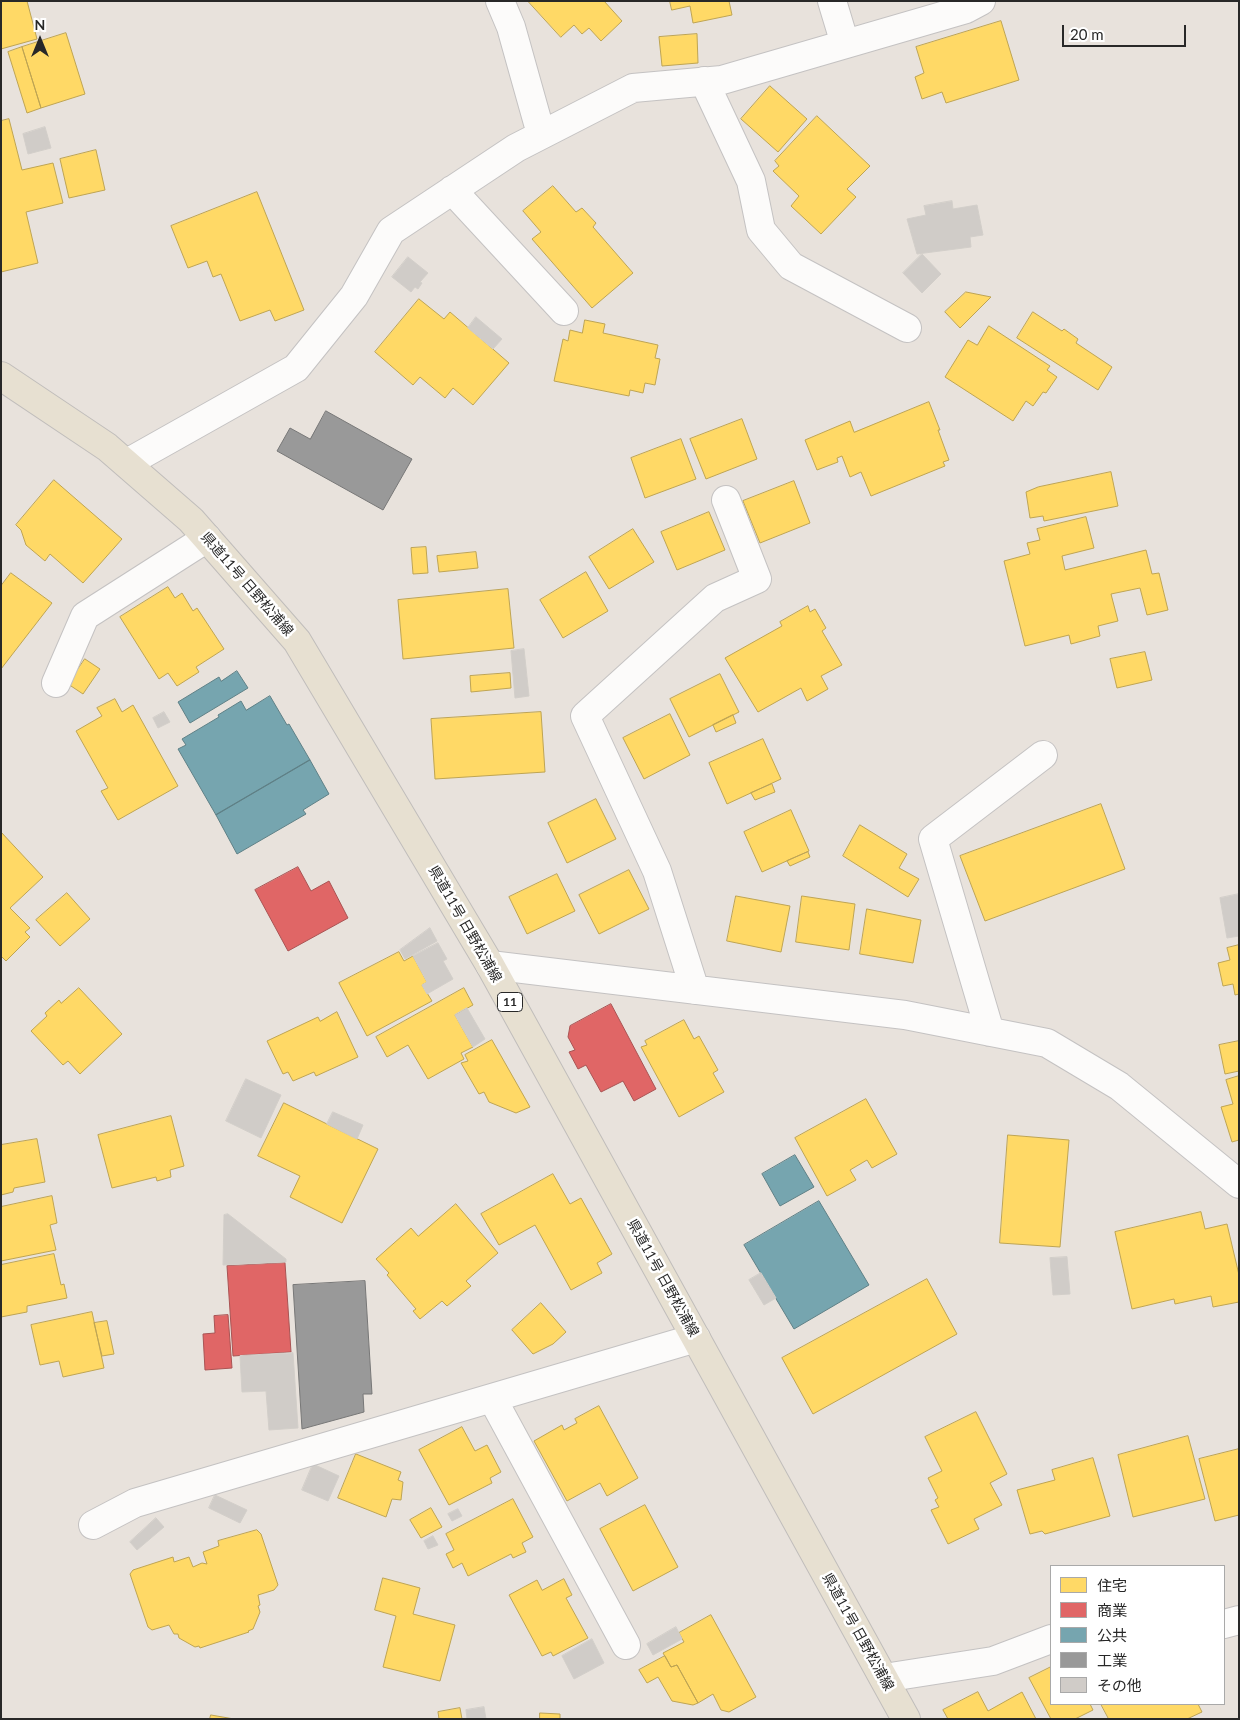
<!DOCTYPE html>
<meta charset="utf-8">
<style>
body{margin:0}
#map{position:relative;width:1240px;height:1720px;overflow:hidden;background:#e8e2dc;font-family:Lato,"Noto Sans JP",sans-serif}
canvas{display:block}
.frame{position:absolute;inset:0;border:2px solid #282828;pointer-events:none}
.legend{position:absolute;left:1050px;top:1565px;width:175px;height:140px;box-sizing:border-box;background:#fff;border:1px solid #a9a9a9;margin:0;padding:6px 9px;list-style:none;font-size:15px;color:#282828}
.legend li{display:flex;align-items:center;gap:10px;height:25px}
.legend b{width:25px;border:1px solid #a9a9a9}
.north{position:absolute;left:15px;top:15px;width:50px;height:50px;-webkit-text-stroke:4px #fff;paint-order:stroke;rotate:0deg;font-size:14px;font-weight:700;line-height:20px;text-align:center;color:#282828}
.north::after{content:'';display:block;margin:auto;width:18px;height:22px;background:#282828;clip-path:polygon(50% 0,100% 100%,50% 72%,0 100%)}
.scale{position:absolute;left:1062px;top:25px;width:124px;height:22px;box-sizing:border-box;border:2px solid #282828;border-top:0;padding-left:6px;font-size:15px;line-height:18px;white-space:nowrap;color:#282828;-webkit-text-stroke:4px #fff;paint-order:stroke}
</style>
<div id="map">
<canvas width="1240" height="1720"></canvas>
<div class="frame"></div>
<ul class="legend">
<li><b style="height:14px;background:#ffd966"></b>住宅</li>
<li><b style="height:14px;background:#e06666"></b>商業</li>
<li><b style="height:14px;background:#76a5af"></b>公共</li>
<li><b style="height:14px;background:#999"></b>工業</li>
<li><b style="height:14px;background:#d0ccc8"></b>その他</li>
</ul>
<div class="north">N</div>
<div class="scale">20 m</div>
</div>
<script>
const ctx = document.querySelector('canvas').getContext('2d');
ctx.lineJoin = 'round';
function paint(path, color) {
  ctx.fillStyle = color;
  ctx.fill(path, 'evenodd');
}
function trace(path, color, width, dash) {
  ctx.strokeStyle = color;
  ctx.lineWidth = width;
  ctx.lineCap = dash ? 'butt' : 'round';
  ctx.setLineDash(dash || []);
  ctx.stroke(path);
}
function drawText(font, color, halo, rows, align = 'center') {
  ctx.font = font + ' Lato,"Noto Sans JP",sans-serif';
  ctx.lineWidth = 5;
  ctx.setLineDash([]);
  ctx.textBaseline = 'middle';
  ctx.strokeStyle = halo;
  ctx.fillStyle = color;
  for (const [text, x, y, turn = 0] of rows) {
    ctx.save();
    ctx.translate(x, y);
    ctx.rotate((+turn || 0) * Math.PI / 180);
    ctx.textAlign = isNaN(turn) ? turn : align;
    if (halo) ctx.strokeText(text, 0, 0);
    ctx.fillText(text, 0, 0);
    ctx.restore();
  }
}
const homes = new Path2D(`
 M1 1H27L37 39 1 49Z
 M528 1H604L622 21 601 41 589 28 582 34 574 25 561 37Z
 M670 1H729L732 15 693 23 690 6 672 10Z
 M1001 21 1019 80 946 103 942 92 922 99 915 77 924 73 916 47Z
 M66 33 85 94 41 108 22 47Z
 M697 34 698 63 662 66 659 37Z
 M22 47 41 108 27 113 8 52Z
 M770 86 807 119 778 152 741 119Z
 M817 116 870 166 847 189 856 197 821 234 791 206 799 196 773 171 779 166 775 161Z
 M9 119 22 170 53 163 63 203 26 212 38 263 1 272V121Z
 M96 150 105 190 69 198 60 159Z
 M553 186 576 212 582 208 596 223 593 227 633 273 592 308 532 239 541 232 523 211Z
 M257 192 304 310 275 321 270 310 240 321 221 274 213 277 207 261 188 268 171 226Z
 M966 292 991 297 960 328 945 312Z
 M419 299 444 319 450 312 509 363 473 405 453 388 445 398 420 377 413 385 375 352Z
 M1033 312 1062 331 1064 329 1078 339 1076 343 1112 367 1098 390 1017 338Z
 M585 320 605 324 603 333 658 345 655 358 660 359 655 385 645 383 643 393 630 390 629 396 554 381 563 339 568 341 570 330 582 333Z
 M989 326 1050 366 1047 370 1057 377 1046 393 1043 392 1033 406 1026 401 1013 421 945 377 968 340 977 345Z
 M929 402 940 430H938L949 460 943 462 945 466 871 496 861 472 850 477 842 456 837 458 838 462 817 470 805 440 850 421 854 432Z
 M742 419 757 459 706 479 690 439Z
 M681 439 696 479 645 498 631 458Z
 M1111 472 1118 506 1044 521 1043 516 1030 518 1026 492 1038 487Z
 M54 480 122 539 83 583 50 554 45 561 26 545 21 530 16 525Z
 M794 481 810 523 760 543 743 501Z
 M709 512 725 550 677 570 661 532Z
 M1086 517 1094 548 1062 556 1065 570 1146 550 1152 574 1159 573 1168 610 1147 615 1140 588 1111 594 1118 621 1098 626 1100 636 1071 644 1069 635 1025 646 1004 561 1030 554 1027 543 1040 540 1037 529Z
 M633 529 654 562 609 589 589 557Z
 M426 547 428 573 413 574 411 548Z
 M476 552 478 568 439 572 437 556Z
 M586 572 608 611 563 638 540 600Z
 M11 573 52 603 1 669V586Z
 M168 587 175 598 182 593 193 611 197 608 224 649 196 667 199 672 177 686 168 673 159 679 120 617Z
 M508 589 514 648 403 659 398 600Z
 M808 606 810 612 815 609 826 628 822 631 842 665 821 676 828 689 807 701 801 688 758 712 725 658 782 626 780 622Z
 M1145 652 1152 680 1117 688 1110 659Z
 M85 659 100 669 83 694 68 684Z
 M510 673 511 688 471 692 470 676Z
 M720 674 739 712 689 737 670 699Z
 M115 699 122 712 133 705 178 786 118 820 101 791 108 788 76 731 102 716 97 708Z
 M541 712 545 772 435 779 431 719Z
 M670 714 690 755 644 779 623 738Z
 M733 715 736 723 716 732 713 725Z
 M763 739 781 779 727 804 709 763Z
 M772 784 775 792 755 800 751 793Z
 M596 799 616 839 567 863 548 823Z
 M1101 804 1125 869 985 921 960 856Z
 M791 810 809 851 762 872 744 832Z
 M860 825 907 854 899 868 919 879 908 897 843 856Z
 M1 832 43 877 10 908 30 928 25 932 30 937 6 961 1 956Z
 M808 852 810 857 790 866 787 861Z
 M629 870 649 909 599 934 579 895Z
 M557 874 575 911 527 934 509 897Z
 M67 893 90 919 60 946 36 920Z
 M736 896 790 906 781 952 727 941Z
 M802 896 855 904 849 950 796 942Z
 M867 909 921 920 913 963 860 954Z
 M1239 945V994L1235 995 1233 984 1223 986 1218 963 1230 960 1227 948Z
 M399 952 404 961 413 956 427 982 422 985 432 1001 367 1036 339 983Z
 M79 988 122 1034 80 1074 68 1061 63 1065 31 1031 47 1016 45 1013 59 1000 61 1003Z
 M464 988 473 1005 455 1015 473 1047 461 1053 464 1059 428 1079 408 1045 387 1057 376 1037Z
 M337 1012 358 1057 316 1076 314 1072 293 1081 288 1072 283 1074 267 1041 318 1017 320 1021Z
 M684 1020 694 1039 699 1036 718 1070 713 1073 724 1092 679 1117 641 1047 647 1045 645 1041Z
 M492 1040 530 1107 516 1113 489 1102 484 1092 479 1094 461 1063 468 1061 465 1055Z
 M1239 1041V1071L1225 1074 1219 1045Z
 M1239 1076V1140L1232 1142 1221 1107 1233 1104 1226 1080Z
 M866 1099 897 1154 872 1168 867 1160 850 1170 856 1180 827 1196 795 1138Z
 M284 1103 378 1149 342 1223 290 1197 300 1176 258 1156Z
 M171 1116 184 1166 170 1170 171 1177 157 1181 156 1177 112 1188 98 1135Z
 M1008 1135 1069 1140 1060 1247 1000 1243Z
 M37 1139 45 1182 14 1188 13 1192 1 1195V1145Z
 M553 1174 570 1204 581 1198 612 1254 597 1263 602 1273 571 1290 535 1225 499 1245 481 1214Z
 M52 1196 57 1223 50 1225 56 1250 1 1261V1207Z
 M456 1204 498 1253 466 1281 471 1286 447 1306 442 1301 420 1319 413 1311 416 1309 387 1275 389 1273 376 1259 411 1228 418 1236Z
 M1201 1212 1205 1229 1227 1224 1239 1275V1302L1213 1307 1211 1296 1175 1304 1174 1299 1132 1309 1115 1232Z
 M54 1254 61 1285 64 1284 67 1298 27 1306V1312L1 1317V1265Z
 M927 1279 957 1334 813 1414 782 1358Z
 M541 1303 566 1332 553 1344 533 1354 512 1330Z
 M92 1312 104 1368 63 1377 59 1361 40 1365 31 1325Z
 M107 1321 114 1354 102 1356 94 1323Z
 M599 1406 638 1478 607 1496 600 1483 567 1501 534 1441 562 1425 564 1430 577 1423 575 1419Z
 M976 1412 1007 1474 990 1483 1002 1505 974 1519 979 1529 948 1544 931 1510 939 1507 935 1500 938 1498 928 1478 942 1471 925 1437Z
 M462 1427 475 1451 487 1445 501 1472 490 1478 492 1483 449 1505 419 1450Z
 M1188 1436 1205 1499 1133 1517 1118 1455Z
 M1239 1449V1515L1215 1521 1199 1459Z
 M356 1454 401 1472 398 1480 403 1482 401 1500 392 1499 386 1517 338 1498Z
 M1093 1458 1110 1516 1045 1534 1042 1531 1030 1534 1017 1490 1055 1480 1052 1470Z
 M513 1499 533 1537 522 1543 526 1552 513 1558 511 1554 468 1576 462 1563 453 1568 446 1554 454 1550 446 1534Z
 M645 1505 678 1567 633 1591 600 1529Z
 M431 1508 442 1527 421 1538 410 1520Z
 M257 1530 261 1534 278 1585 274 1590 258 1595 260 1605 258 1606 260 1612 253 1629 248 1631 249 1632 200 1648 199 1646 195 1647 179 1638 178 1634H174L169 1625 152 1630 148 1627 130 1574 133 1570 173 1557 174 1562 189 1557 193 1567 202 1563 207 1564 203 1552 219 1546 218 1541Z
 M383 1578 420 1588 413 1614 455 1625 440 1681 383 1667 396 1616 375 1610Z
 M564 1579 572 1595 566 1598 588 1638 553 1656 551 1652 542 1656 509 1595 537 1580 542 1590Z
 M711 1615 756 1697 729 1712 721 1710 713 1694 698 1703 677 1665 671 1667 663 1653 684 1642 679 1633Z
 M665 1656 671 1667 677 1665 698 1703 693 1705 672 1701 658 1677 647 1683 639 1670Z
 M1051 1667V1704H1090L1093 1710 1075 1719H1051L1029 1678Z
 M978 1692 988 1711 1022 1692 1036 1719H948L943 1710Z
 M1101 1704H1198L1202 1712 1187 1719H1109Z
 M460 1708 462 1719H439L438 1712Z
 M540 1713 560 1714V1719H540Z
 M211 1715 234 1719H210Z`);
const shops = new Path2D(`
 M298 867 311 891 329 881 348 918 288 951 255 890Z
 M611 1004 656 1089 634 1101 623 1081 601 1092 586 1065 578 1069 569 1052 575 1050 568 1037 570 1026Z
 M285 1263 291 1352 233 1356 227 1266Z
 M228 1315 232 1368 205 1370 203 1334 215 1333 214 1316Z`);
const public = new Path2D(`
 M237 671 248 688 190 723 178 702 219 677 221 681Z
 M270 696 287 725 289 724 310 760 216 815 178 749 186 745 182 739 219 717 218 715 241 701 246 710Z
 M310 760 329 794 303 810 306 814 237 854 216 815Z
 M795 1155 814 1187 780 1206 762 1174Z
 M819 1201 869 1285 794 1329 744 1245Z`);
const industry = new Path2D(`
 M326 411 412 459 383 510 277 451 290 428 310 439Z
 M365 1281 372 1394H363L364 1412 302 1429 293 1285Z`);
const building = new Path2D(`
 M45 127 51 148 28 154 23 134Z
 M952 201 953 209 977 205 983 235 970 237 971 247 917 254 907 219 926 215 924 206Z
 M922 254 941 274 922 293 903 273Z
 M408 257 428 273 420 282 422 283 418 289 415 287 411 292 392 277Z
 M476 317 502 339 493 349 468 328Z
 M524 649 529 696 515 698 511 651Z
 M164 712 170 722 158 728 153 718Z
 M1239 894V936L1227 938 1220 898Z
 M430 928 437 941 405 959 400 950Z
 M438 943 447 959 443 961 453 979 427 994 422 985 427 982 413 956Z
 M467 1008 485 1039 473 1047 455 1015Z
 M246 1079 281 1095 261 1138 226 1121Z
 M333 1112 363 1125 357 1139 327 1124Z
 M228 1214 286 1259V1262L223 1265 224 1215Z
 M1067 1257 1070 1294 1053 1295 1050 1258Z
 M761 1273 776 1298 764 1305 749 1280Z
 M293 1353 298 1428 269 1430 266 1391 242 1392 240 1356Z
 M313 1464 339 1476 328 1501 302 1490Z
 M215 1495 247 1510 240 1523 209 1508Z
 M458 1509 462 1516 452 1521 448 1514Z
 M156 1518 164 1527 137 1550 130 1542Z
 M433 1536 438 1545 428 1549 424 1541Z
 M676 1627 682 1639 653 1655 647 1644Z
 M592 1639 604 1663 574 1679 562 1656Z
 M484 1707 486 1719H467L466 1710Z`);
const minor = new Path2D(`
 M500 1 511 27 541 134
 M832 1 845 44
 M704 81 751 181 761 230 791 266 907 328
 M452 190 564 311
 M127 463 296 368 354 296 391 231 516 148 633 88 722 80 966 9 981 1
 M56 683 85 616 207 538
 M490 965 905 1015 1047 1043 1119 1086 1239 1184
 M695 990 657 871 585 716 715 598 757 579 726 500
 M990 1032 933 839 1043 755
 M492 1398 626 1645
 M93 1525 135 1503 696 1338
 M1224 1624 1239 1620
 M884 1678 993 1661 1051 1639`);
const primary = new Path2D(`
 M1 376 107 447 191 520 297 641 490 965 906 1719`);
const shields = [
 [510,1002,25]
];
const shieldNames = [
 ["11",510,1002]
];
const streetNames = [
 ["県道11号 日野松浦線",247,584,49],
 ["県道11号 日野松浦線",465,924,60],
 ["県道11号 日野松浦線",663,1278,61],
 ["県道11号 日野松浦線",858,1632,61]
];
paint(homes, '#ffd966');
trace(homes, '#bea453', 1);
paint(shops, '#e06666');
trace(shops, '#a95353', 1);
paint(public, '#76a5af');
trace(public, '#5f8086', 1);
paint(industry, '#999');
trace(industry, '#777', 1);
paint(building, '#d0ccc8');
trace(building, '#d2cec9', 1);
trace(minor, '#c4c2c2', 30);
trace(primary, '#c0bdbb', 30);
trace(minor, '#fcfbfa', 28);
trace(primary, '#e7e0d1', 28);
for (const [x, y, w] of shields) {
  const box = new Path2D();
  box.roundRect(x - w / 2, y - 9.5, w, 19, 4);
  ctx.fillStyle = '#fff';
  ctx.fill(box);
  trace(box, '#282828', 1);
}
drawText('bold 12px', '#282828', null, shieldNames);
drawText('14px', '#282828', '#fff', streetNames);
</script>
